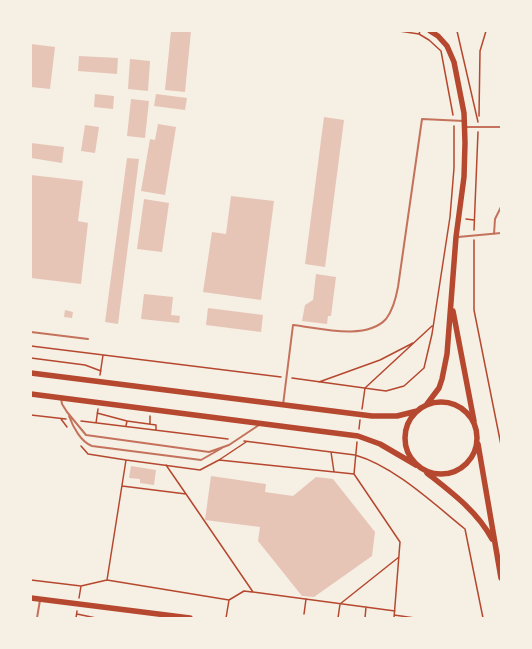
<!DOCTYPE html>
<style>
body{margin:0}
#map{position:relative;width:532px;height:649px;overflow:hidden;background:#f6efe4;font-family:"Nunito Sans",sans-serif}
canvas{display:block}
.frame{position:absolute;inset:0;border:32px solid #f6efe4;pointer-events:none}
</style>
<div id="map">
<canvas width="532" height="649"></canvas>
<div class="frame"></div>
</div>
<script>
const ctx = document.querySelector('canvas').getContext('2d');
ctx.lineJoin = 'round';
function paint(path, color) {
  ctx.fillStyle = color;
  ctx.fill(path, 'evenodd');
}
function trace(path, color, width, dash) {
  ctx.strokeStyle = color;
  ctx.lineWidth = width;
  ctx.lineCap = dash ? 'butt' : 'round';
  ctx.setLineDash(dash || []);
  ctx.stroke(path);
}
const building = new Path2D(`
 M171 31H191L185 92 165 90Z
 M31 44 55 47 50 89 31 87Z
 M79 56 118 58 117 74 78 71Z
 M130 59 150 61 148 91 128 89Z
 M95 94 114 96 113 109 94 107Z
 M156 94 187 98 185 110 154 106Z
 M131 99 149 101 145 138 127 136Z
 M324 117 344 120 325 267 305 264Z
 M158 124 176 127 165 195 141 191 150 139 155 140Z
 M85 125 99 127 95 153 81 151Z
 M31 143 64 147 62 163 31 158Z
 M127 158 139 159 118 324 105 322Z
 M31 175 83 181 78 221 88 223 81 284 31 278Z
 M231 196 274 201 261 300 203 292 212 232 226 234Z
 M144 199 169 203 162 252 137 249Z
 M316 274 336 277 331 316H328L327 324 302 321 305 305 313 300Z
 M144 294 173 297 171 315 180 316 179 323 141 319Z
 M208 308 263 315 261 332 206 325Z
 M65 310 73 312 72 318 64 317Z
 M131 466 156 470 154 485 140 483V479L129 478Z
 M211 476 266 484 265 492 293 496 316 477 333 479 375 532 372 556 314 597 302 596 258 541 260 527 205 520Z`);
const path = new Path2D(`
 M399 31 419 34
 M420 31 419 34 429 40 441 51 453 115
 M457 31 478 122
 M479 116 480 51 486 31
 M466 219 474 220
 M474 230 478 132
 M474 240V310L501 445
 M31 346 281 377
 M31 358 85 365 101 371
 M100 375 103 355
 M292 378 386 391 404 386 424 368 432 334 450 217 454 168V126
 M319 382 380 360 413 343
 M362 409 365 388 432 326
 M97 413 127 421 126 426
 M31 415 66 419
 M61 419 67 427
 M81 421 228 439
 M127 421 156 425V430
 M96 423 98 409
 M150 424V416
 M359 429 360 420
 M244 441 355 455C394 466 434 504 465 529L483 618
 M357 442 354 474 400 542 394 618
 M331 452 334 472
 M126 460 200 470 219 460 246 442
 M219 460 354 474
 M122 486 186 494 166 465
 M186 494 253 592 395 611
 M31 580 81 586 107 580 126 460 88 454 81 446
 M107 580 229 600
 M79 598 81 586
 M77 614 96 618
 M304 614 306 599
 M394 615 415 618
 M76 618 77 611
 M226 618 229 600 244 591 252 592
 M338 618 340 604 399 557
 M365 618 366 607`);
const service = new Path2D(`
 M465 127H501
 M494 234 495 219 501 207
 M458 237 501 233
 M31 332 88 339
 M61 398 62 404 67 412
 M283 405 293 325C319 328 366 341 386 319 393 310 396 298 398 287L422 119 464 121
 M67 412 86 435 209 452 229 445 259 425
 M69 416C73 427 81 442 92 446L201 460 222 448
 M37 618 40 600`);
const secondary = new Path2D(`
 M453 311 474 421
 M31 373 372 416H397L417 411
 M31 394 358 436 380 444 416 465
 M405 438a36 36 0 1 1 72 0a36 36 0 1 1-72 0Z
 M427 404 439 388 442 379 447 354 456 237 464 177 465 143 464 113 454 62 447 46 438 36 430 31
 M478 444 501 578
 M427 473C451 492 477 511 492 539
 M31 598 190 618`);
paint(building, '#e6c5b7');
trace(path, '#b5482f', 1.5);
trace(service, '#c5725c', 2);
trace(secondary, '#b5482f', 5.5);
</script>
